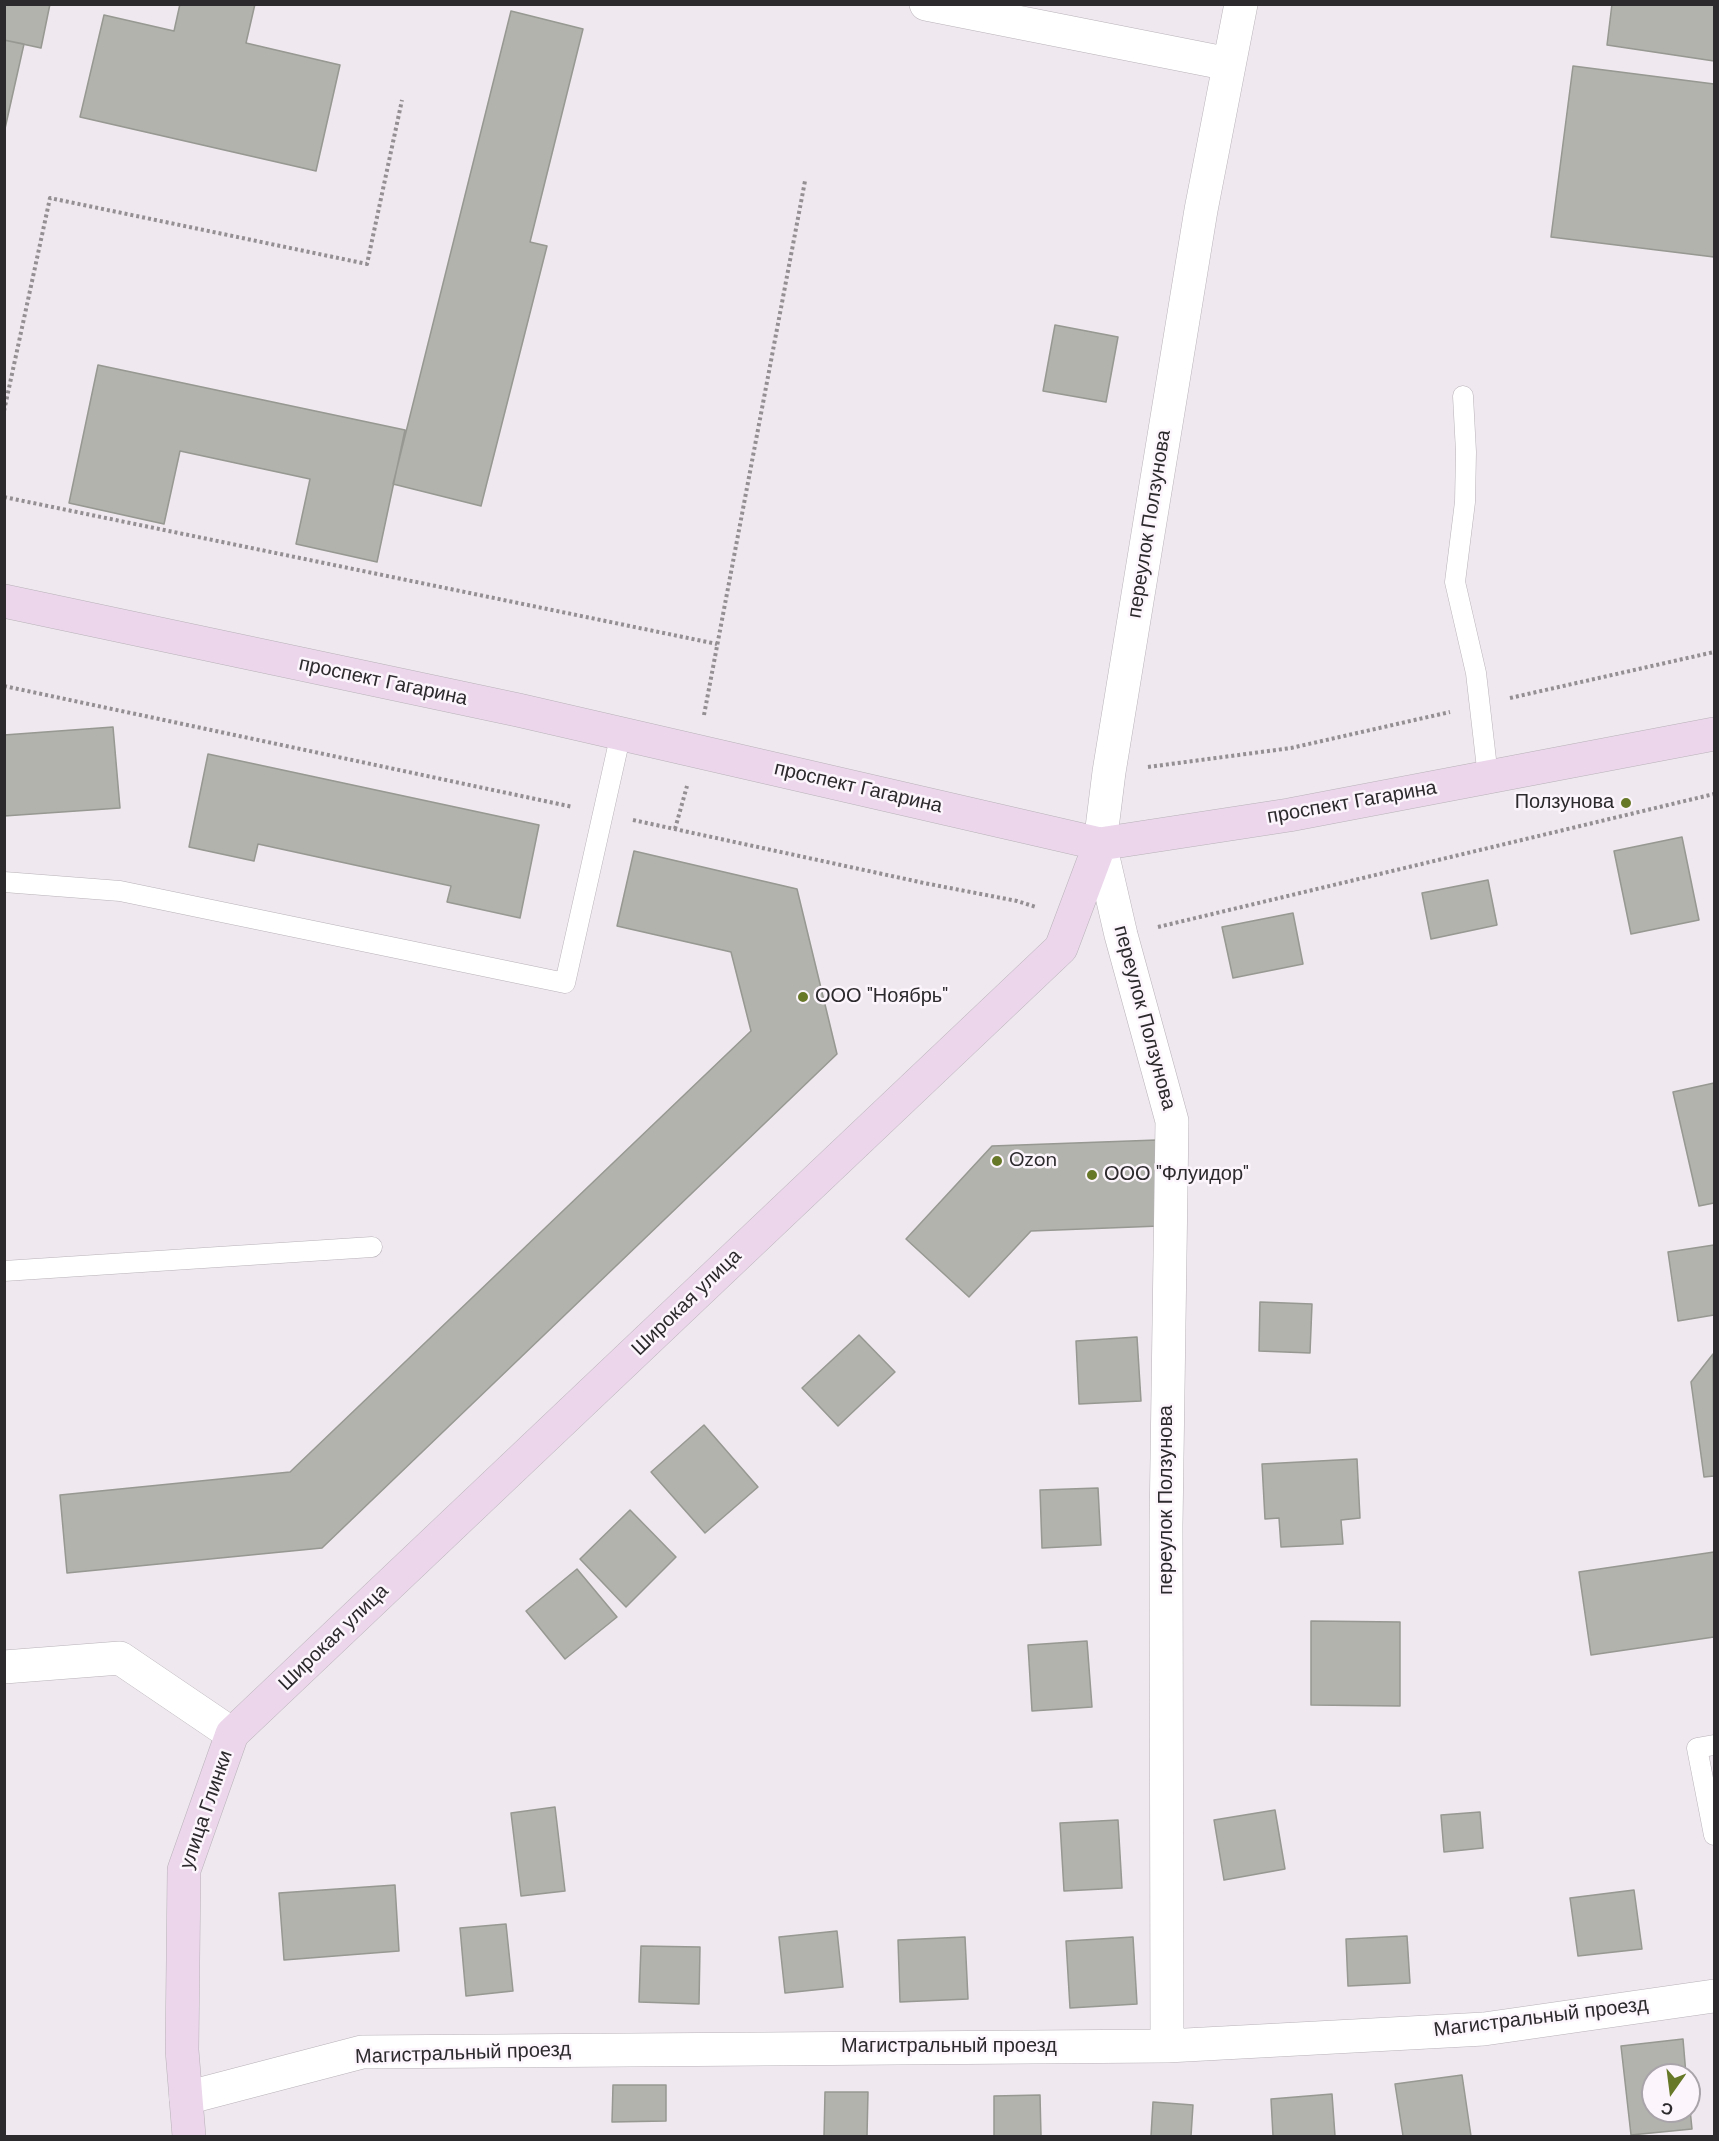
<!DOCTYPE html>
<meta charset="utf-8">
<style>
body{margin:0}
#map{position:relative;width:1719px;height:2141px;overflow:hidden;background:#efe8ee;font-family:"DM Sans",sans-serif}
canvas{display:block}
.frame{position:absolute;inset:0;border:6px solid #2c2a2c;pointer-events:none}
.north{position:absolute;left:1641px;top:2063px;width:60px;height:60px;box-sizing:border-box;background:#fcf5fc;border:2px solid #a9a4a9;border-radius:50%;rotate:194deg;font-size:16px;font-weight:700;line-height:24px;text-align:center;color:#2c2a2c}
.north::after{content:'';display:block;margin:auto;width:21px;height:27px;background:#677928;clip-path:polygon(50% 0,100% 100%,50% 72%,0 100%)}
</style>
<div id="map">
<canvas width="1719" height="2141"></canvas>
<div class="frame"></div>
<div class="north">С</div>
</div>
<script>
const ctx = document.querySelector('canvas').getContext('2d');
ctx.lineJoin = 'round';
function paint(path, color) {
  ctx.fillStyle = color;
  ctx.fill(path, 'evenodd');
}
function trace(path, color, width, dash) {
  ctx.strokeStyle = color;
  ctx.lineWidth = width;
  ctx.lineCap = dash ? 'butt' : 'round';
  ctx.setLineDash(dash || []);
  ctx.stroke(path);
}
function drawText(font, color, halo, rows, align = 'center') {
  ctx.font = font + ' "DM Sans",sans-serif';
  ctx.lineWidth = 5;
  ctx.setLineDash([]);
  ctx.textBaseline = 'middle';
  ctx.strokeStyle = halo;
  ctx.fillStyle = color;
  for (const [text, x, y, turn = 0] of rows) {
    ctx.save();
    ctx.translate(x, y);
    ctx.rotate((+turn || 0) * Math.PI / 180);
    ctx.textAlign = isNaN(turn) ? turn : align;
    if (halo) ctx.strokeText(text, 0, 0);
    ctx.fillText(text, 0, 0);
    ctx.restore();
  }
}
const building = new Path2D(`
 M4 4H50L41 48 4 40Z
 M180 4H255L246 43 340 65 316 171 80 117 104 15 174 31Z
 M1612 4H1714V61L1607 45Z
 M511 11 583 29 530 242 547 246 481 506 393 484Z
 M4 40 24 44 4 133Z
 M1573 66 1714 84V257L1551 237Z
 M1055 325 1118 337 1106 402 1043 391Z
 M98 365 405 430 377 562 296 544 310 479 180 451 164 524 69 503Z
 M113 727 120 808 4 816V735Z
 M208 754 539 825 520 918 447 902 451 886 258 844 254 861 189 847Z
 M1682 837 1699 920 1631 934 1614 851Z
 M634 851 797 889 837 1054 322 1548 67 1573 60 1495 290 1472 751 1031 731 952 617 926Z
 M1488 880 1497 925 1431 939 1422 893Z
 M1293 913 1303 964 1233 978 1222 927Z
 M1714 1083V1203L1699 1206 1673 1092Z
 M1157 1140 1160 1226 1031 1231 969 1297 906 1239 992 1146Z
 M1714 1245V1315L1678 1321 1668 1252Z
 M1260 1302 1312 1304 1310 1353 1259 1351Z
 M859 1335 895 1372 838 1426 802 1388Z
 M1137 1337 1141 1401 1079 1404 1076 1341Z
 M1713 1354 1714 1476 1704 1477 1691 1382Z
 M704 1425 758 1487 705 1533 651 1472Z
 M1357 1459 1360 1518 1341 1520 1343 1544 1281 1547 1279 1518 1265 1519 1262 1464Z
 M1098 1488 1101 1545 1042 1548 1040 1490Z
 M630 1510 676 1557 626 1607 580 1559Z
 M1714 1552V1637L1591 1655 1579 1572Z
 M577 1569 617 1617 565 1659 526 1611Z
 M1311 1621 1400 1622V1706L1311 1705Z
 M1087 1641 1092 1707 1032 1711 1028 1645Z
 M555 1807 565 1891 521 1896 511 1813Z
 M1275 1810 1285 1869 1224 1880 1214 1820Z
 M1480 1812 1483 1848 1444 1852 1441 1815Z
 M1118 1820 1122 1888 1064 1891 1060 1823Z
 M395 1885 399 1951 284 1960 279 1893Z
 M1634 1890 1642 1949 1578 1956 1570 1898Z
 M506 1924 513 1991 466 1996 460 1928Z
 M837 1931 843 1987 785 1993 779 1937Z
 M1407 1936 1410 1983 1348 1986 1346 1939Z
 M965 1937 968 1999 900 2002 898 1940Z
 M1133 1937 1137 2004 1070 2008 1066 1941Z
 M641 1946 700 1947 699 2004 639 2002Z
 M1683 2039 1686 2075H1653V2111H1689V2099L1692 2129 1631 2135 1621 2046Z
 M1462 2075 1471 2136H1403L1395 2084Z
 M613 2085H666V2121L612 2122Z
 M825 2092H868L867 2136H824Z
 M1332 2094 1335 2136H1273L1271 2099Z
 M1040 2095 1041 2136H994V2096Z
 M1153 2102 1193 2105 1191 2136H1151Z`);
const path = new Path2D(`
 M4 411 50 198 367 264 402 100
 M4 497 717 644
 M4 686 573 807
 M1510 698 1714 652
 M704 715 805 181
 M1148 767 1291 748 1450 712
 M633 820 924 883 1017 901 1036 907
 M675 829 687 786
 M1158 927 1714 794`);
const lane = new Path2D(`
 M1463 396 1466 452 1465 502 1455 582 1476 673 1488 777
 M4 882 120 891 565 983 621 733
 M4 1271 372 1247
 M1714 1745 1697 1748 1714 1835`);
const street = new Path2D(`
 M926 4 1229 64
 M4 1667 120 1658 232 1734
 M1167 2046 1166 1525 1172 1121 1121 935 1100 844 1109 772 1201 210 1241 4
 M186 2098 362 2052 1167 2046 1484 2029 1714 1996`);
const secondary = new Path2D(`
 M4 601 518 710 1100 844 1289 815 1714 734
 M189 2136 182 2050 184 1870 232 1734 1061 948 1100 844`);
const markers = [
 [1626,803,6,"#677928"],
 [803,997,6,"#677928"],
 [997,1161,6,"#677928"],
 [1092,1175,6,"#677928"]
];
const streetNames = [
 ["переулок Ползунова",1150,524,-81],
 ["проспект Гагарина",383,682,12],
 ["проспект Гагарина",858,788,13],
 ["проспект Гагарина",1352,803,-10],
 ["переулок Ползунова",1144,1018,75],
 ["Широкая улица",687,1303,-44],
 ["переулок Ползунова",1167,1500,-90],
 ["Широкая улица",334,1638,-44],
 ["улица Глинки",207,1810,-71],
 ["Магистральный проезд",1541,2018,-7],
 ["Магистральный проезд",949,2047],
 ["Магистральный проезд",463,2054,-2]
];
const poiNames = [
 ["Ползунова",1614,803,"right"],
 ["ООО \"Ноябрь\"",815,997],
 ["Ozon",1009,1161],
 ["ООО \"Флуидор\"",1104,1175]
];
paint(building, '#b1b3ac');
trace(building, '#969891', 1.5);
trace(lane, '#b8b2b8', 21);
trace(street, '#b8b2b8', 34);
trace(secondary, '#b8b2b8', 34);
trace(path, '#948f93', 4, [3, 3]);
trace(lane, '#fff', 20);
trace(street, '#fff', 33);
trace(secondary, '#ebd6eb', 33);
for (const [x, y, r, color] of markers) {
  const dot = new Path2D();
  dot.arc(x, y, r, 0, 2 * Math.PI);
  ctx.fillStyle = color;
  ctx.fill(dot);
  trace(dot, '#fcf5fc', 2);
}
drawText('20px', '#2c2a2c', '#fcf5fc', streetNames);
drawText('20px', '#2c2a2c', '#fcf5fc', poiNames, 'left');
</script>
